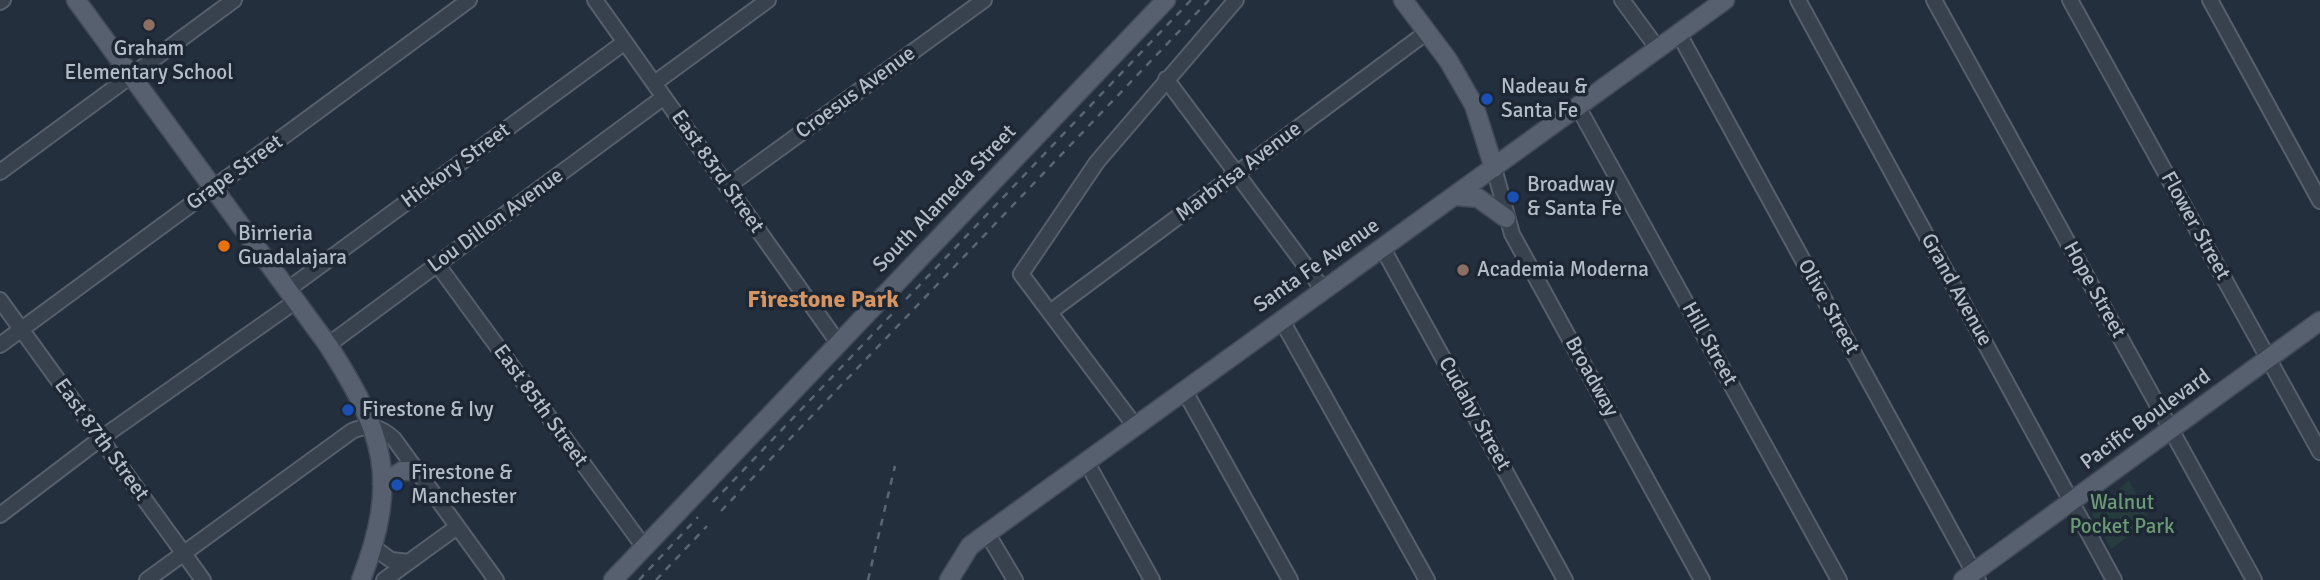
<!DOCTYPE html>
<style>
body{margin:0}
canvas{display:block;background:#242f3e}
</style>
<canvas width="2320" height="580"></canvas>
<script>
const ctx = document.querySelector('canvas').getContext('2d');
ctx.lineJoin = 'round';
function paint(path, color) {
  ctx.fillStyle = color;
  ctx.fill(path, 'evenodd');
}
function trace(path, color, width, dash) {
  ctx.strokeStyle = color;
  ctx.lineWidth = width;
  ctx.lineCap = dash ? 'butt' : 'round';
  ctx.setLineDash(dash || []);
  ctx.stroke(path);
}
function drawText(font, color, halo, rows, align = 'center') {
  ctx.font = font + ' Signika,sans-serif';
  ctx.lineWidth = 7;
  ctx.setLineDash([]);
  ctx.textBaseline = 'middle';
  ctx.strokeStyle = halo;
  ctx.fillStyle = color;
  for (const [text, x, y, turn = 0] of rows) {
    ctx.save();
    ctx.translate(x, y);
    ctx.rotate((+turn || 0) * Math.PI / 180);
    ctx.textAlign = isNaN(turn) ? turn : align;
    if (halo) ctx.strokeText(text, 0, 0);
    ctx.fillText(text, 0, 0);
    ctx.restore();
  }
}
const green = new Path2D(`
 M2129 480 2150 521 2111 549 2092 514Z`);
const minor = new Path2D(`
 M595 0 839 344
 M1622 0 1658 49
 M1798 0 2114 580
 M1934 0 2254 580
 M2070 0 2320 452
 M2210 0 2320 201
 M0 2 3 0
 M1679 34 1978 580
 M1166 79 1322 288
 M656 82 768 0
 M1578 107 1839 580
 M1494 168 1512 234 1702 580
 M0 172 234 0
 M728 186 984 0
 M1382 247 1565 580
 M437 264 644 547
 M287 290 625 42
 M0 300 203 580
 M1050 312 1427 32
 M1281 319 1427 580
 M0 345 469 0
 M328 345 664 97
 M1184 390 1290 580
 M1135 426 1021 274 1097 162 1236 0
 M1086 461 1152 580
 M0 515 100 439 296 301
 M987 533 1015 580
 M373 547 391 560 409 562
 M147 580 352 431C369 424 380 426 394 439L496 580
 M384 580 457 527`);
const major = new Path2D(`
 M76 0 328 345C384 433 400 479 361 580
 M1403 0 1448 60 1474 105 1494 168
 M1455 196 1478 198 1506 218
 M382 484 402 471H417
 M613 580 1166 0
 M949 580 970 546 978 540 1725 0
 M1963 580 2320 321`);
const rail = new Path2D(`
 M713 502 1191 0
 M721 511 1209 0
 M639 580 698 517
 M656 580 707 526
 M868 580 895 466`);
const markers = [
 [149,25,7,"#8d6e63"],
 [1487,99,7,"#1a4fb4"],
 [1513,197,7,"#1a4fb4"],
 [224,246,7,"#e8710a"],
 [1463,270,7,"#8d6e63"],
 [348,410,7,"#1a4fb4"],
 [397,485,7,"#1a4fb4"]
];
const poiNames = [
 ["Graham",149,49,"center"],
 ["Elementary School",149,73,"center"],
 ["Nadeau &",1501,87],
 ["Santa Fe",1501,111],
 ["Broadway",1527,185],
 ["& Santa Fe",1527,209],
 ["Birrieria",238,234],
 ["Guadalajara",238,258],
 ["Academia Moderna",1477,270],
 ["Firestone & Ivy",362,410],
 ["Firestone &",411,473],
 ["Manchester",411,497]
];
const streetNames = [
 ["Croesus Avenue",856,93,-36],
 ["Hickory Street",456,166,-36],
 ["East 83rd Street",717,172,55],
 ["Marbrisa Avenue",1239,172,-37],
 ["Grape Street",235,173,-36],
 ["South Alameda Street",945,199,-46],
 ["Lou Dillon Avenue",496,221,-36],
 ["Flower Street",2195,226,61],
 ["Santa Fe Avenue",1317,266,-35],
 ["Grand Avenue",1956,290,61],
 ["Hope Street",2094,290,61],
 ["Olive Street",1828,307,61],
 ["Hill Street",1709,344,61],
 ["Broadway",1591,377,61],
 ["East 85th Street",540,406,54],
 ["Cudahy Street",1474,414,61],
 ["Pacific Boulevard",2146,420,-36],
 ["East 87th Street",101,440,54]
];
const parkNames = [
 ["Walnut",2122,503],
 ["Pocket Park",2122,527]
];
const quarterNames = [
 ["Firestone Park",823,301]
];
paint(green, '#263c3f');
trace(minor, '#565f6c', 18);
trace(major, '#414a57', 21);
trace(minor, '#38414e', 14);
trace(major, '#56606e', 18);
trace(rail, '#5a6575', 2.5, [7, 7]);
for (const [x, y, r, color] of markers) {
  const dot = new Path2D();
  dot.arc(x, y, r, 0, 2 * Math.PI);
  ctx.fillStyle = color;
  ctx.fill(dot);
  trace(dot, '#1d2633', 2.5);
}
drawText('21px', '#b4bcc9', '#1d2633', poiNames, 'left');
drawText('21px', '#b4bcc9', '#1d2633', streetNames);
drawText('21px', '#6b9a76', '#1d2633', parkNames);
drawText('bold 24px', '#d59563', '#1d2633', quarterNames);
</script>
